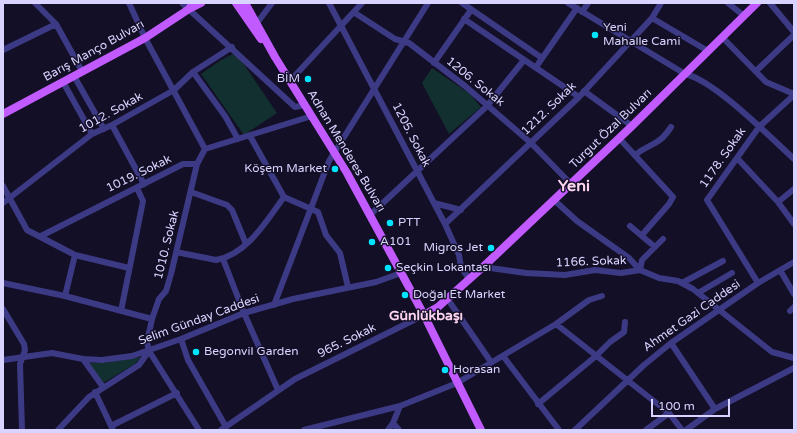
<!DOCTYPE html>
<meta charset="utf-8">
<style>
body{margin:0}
#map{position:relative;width:797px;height:433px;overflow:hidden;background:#130f26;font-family:"Varela Round",sans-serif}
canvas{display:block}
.frame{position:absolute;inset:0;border:4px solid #d9d4ff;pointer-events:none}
.scale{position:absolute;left:651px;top:399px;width:79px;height:18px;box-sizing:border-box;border:2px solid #d9d4ff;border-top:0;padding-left:5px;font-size:12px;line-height:14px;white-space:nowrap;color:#d9d4ff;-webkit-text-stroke:3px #130f26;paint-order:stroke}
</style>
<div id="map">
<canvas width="797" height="433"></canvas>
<div class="frame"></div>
<div class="scale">100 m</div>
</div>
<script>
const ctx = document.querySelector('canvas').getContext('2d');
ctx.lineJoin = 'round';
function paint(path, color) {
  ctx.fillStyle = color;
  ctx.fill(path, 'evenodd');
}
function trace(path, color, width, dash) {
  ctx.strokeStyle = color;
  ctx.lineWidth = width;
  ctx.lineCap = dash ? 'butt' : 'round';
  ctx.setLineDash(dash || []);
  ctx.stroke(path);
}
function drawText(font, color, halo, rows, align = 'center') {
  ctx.font = font + ' "Varela Round",sans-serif';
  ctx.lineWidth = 3;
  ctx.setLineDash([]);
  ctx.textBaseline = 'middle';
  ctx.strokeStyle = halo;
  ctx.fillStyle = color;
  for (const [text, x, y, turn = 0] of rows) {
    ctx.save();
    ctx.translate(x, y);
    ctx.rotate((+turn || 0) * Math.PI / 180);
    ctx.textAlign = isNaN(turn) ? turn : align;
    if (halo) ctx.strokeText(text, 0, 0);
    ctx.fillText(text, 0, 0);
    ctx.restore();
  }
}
const green = new Path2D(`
 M233 54 241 60 277 113 244 135 201 74 221 60Z
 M432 68 470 94 481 107 449 134 422 83Z
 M141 357 135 364 103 383 88 363H103Z`);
const minor = new Path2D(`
 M35 3 56 24 82 71
 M129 3 145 38 205 149
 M182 3 295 107 305 105
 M329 3 445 224 459 255 461 267 469 279
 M462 3 542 58
 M568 3 685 74C714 80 770 137 794 159
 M728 3 744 16
 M770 3 794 32
 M582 12 588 3
 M355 13 395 39 409 43 465 86 531 143 571 184
 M652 18 708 51
 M464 19 579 97
 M257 23 272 3
 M722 37 766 82 794 94
 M3 50 56 24
 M434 63 471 10
 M536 67 577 8
 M756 71 794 35
 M193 72 225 116 238 139
 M74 76 104 129
 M290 81 362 3
 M63 82 92 134
 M584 91 632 126
 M112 125 144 184
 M250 136 284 197 318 212 326 235 340 253 348 287
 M619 138 673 197 669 204 642 235
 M635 155C651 142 658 147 671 127
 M737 158 778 202 794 224
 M197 164 171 274 166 291 159 299 152 319 147 342 149 351 199 430
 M3 186 27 230 75 255 129 268
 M191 192 227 205 232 210 246 244
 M554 200 577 221 629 258 640 270
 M778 202 794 189
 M3 203 92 134 112 125 174 90 193 72 232 47
 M434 203 461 210
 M370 215 487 106 524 60
 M445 224 579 97 652 18 661 3
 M630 226 655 247
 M41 236 183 164H197L205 149 312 116
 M176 252 216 260C247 255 267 220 284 197
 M223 259 244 313 278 390
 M483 267 526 273 565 275 595 270 621 273 640 270 659 278 678 281 693 289 772 352 794 358
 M640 270 642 260 663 239
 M780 270 794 294
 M3 283 65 296 152 319
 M682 283 723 261
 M758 283 707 200 759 127 794 95
 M698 293 732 273
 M65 296 75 255
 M451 304 491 362
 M274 305 329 161 428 3
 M3 309 24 344 25 350 20 364 22 430
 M121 311 143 201 137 188
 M790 311 794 307
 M556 324 669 413 682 430
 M181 339 188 360 226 427
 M671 343 715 409
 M503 356 559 430
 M83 359 103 387
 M3 360 52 353 83 359 102 360 132 356 181 339 244 313 293 299 376 282 401 273
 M95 392 113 430
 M538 404 596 356 610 342 624 332 625 322
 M393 423 399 430
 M111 426 177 393
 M58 430 89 397 139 365 149 351
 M221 430 295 379 424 315
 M304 430 400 406
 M388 430 393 423 400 406 457 383 556 324 589 300 602 296
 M575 430 644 365 671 343 758 283 794 262
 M646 430 669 413
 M686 430 715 409 794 368`);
const major = new Path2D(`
 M236 3 261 39
 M245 3 275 57 347 173 424 315 481 430
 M189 9 201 3
 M3 114 145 38 189 9 193 3
 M424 315 438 307 483 267 632 126 757 3`);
const markers = [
 [595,35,4,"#00e5ff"],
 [308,79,4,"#00e5ff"],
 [335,169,4,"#00e5ff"],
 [390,223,4,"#00e5ff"],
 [372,242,4,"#00e5ff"],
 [491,248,4,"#00e5ff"],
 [388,268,4,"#00e5ff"],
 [405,295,4,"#00e5ff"],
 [196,352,4,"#00e5ff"],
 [445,370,4,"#00e5ff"]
];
const poiNames = [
 ["Yeni",603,28],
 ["Mahalle Cami",603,42],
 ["BİM",300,79,"right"],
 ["Köşem Market",327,169,"right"],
 ["PTT",398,223],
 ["A101",380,242],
 ["Migros Jet",483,248,"right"],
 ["Seçkin Lokantası",396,268],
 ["Doğal Et Market",413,295],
 ["Begonvil Garden",204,352],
 ["Horasan",453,370]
];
const streetNames = [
 ["Barış Manço Bulvarı",94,51,-29],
 ["1206. Sokak",475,82,39],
 ["1212. Sokak",549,109,-44],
 ["1012. Sokak",111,113,-29],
 ["Turgut Özal Bulvarı",611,129,-44],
 ["1205. Sokak",411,135,63],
 ["Adnan Menderes Bulvarı",346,151,59],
 ["1178. Sokak",723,158,-55],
 ["1019. Sokak",139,174,-26],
 ["1010. Sokak",167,245,-76],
 ["1166. Sokak",591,262,-2],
 ["Ahmet Gazi Caddesi",692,316,-35],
 ["Selim Günday Caddesi",199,320,-20],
 ["965. Sokak",347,341,-26]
];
const quarterNames = [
 ["Günlükbaşı",426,316]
];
const districtNames = [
 ["Yeni",574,187]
];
paint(green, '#12302f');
trace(minor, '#3d3a85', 6);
trace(major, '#c25bff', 8);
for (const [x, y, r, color] of markers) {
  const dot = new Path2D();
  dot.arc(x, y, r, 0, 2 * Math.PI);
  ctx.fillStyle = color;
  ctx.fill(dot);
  trace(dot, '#130f26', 1.5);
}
drawText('12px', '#d9d4ff', '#130f26', poiNames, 'left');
drawText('12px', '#d9d4ff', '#130f26', streetNames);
drawText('bold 14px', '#ffd6f0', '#130f26', quarterNames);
drawText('bold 16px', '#ffd6f0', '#130f26', districtNames);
</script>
